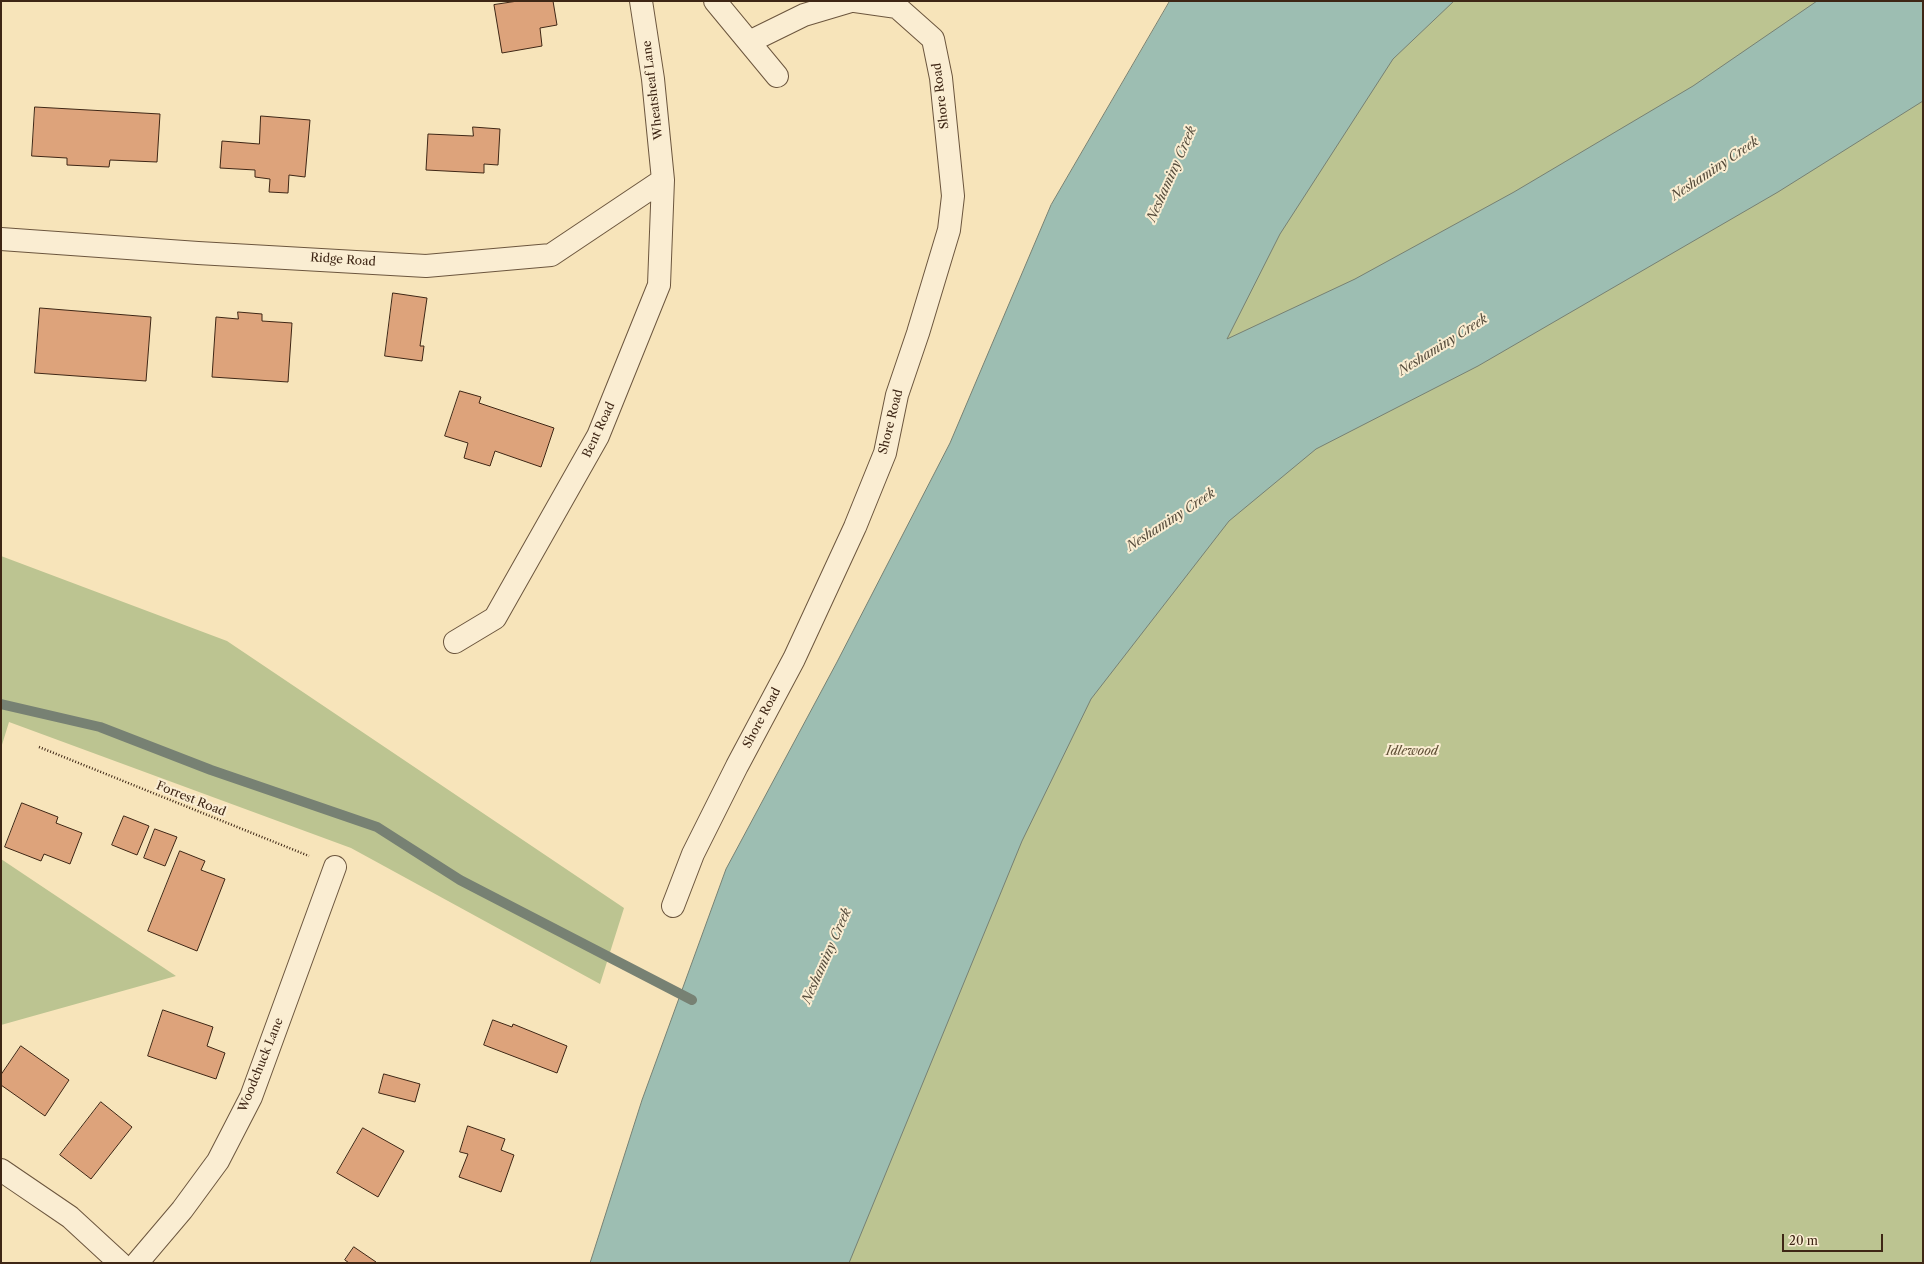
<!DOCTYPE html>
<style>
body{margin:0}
#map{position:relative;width:1924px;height:1264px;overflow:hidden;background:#f7e4ba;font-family:"Libre Caslon Text",serif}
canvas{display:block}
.frame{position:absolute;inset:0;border:2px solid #3e2615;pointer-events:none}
.scale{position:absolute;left:1782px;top:1234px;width:101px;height:18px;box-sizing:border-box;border:2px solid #3e2615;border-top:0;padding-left:5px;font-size:12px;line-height:14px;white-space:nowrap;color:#3e2615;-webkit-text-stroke:3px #faedd2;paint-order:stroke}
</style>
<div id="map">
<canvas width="1924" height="1264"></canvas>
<div class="frame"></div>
<div class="scale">20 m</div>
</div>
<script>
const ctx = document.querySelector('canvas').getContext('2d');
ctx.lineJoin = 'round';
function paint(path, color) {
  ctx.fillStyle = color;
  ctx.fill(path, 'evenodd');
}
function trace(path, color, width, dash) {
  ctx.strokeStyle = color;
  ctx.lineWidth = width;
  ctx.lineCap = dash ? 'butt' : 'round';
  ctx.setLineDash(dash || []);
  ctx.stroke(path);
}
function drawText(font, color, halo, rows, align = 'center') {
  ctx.font = font + ' "Libre Caslon Text",serif';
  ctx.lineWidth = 4;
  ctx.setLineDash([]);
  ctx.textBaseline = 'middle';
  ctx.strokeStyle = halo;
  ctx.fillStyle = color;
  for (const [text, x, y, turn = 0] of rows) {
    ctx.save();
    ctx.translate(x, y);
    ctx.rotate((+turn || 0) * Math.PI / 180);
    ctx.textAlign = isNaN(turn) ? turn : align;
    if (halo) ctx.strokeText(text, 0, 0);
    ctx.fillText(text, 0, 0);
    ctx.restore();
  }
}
const green = new Path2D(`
 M1222 1H1923V1263H666Z
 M1 556 227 641 624 908 600 984 351 848 9 722 1 748Z
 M1 859 176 976 1 1025Z`);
const water = new Path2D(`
 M1170 1H1454L1393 59 1280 234 1227 339 1355 279 1514 192 1693 86 1817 1H1923V101L1778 192 1478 366 1316 449 1229 521 1091 699 1022 841 849 1263H590L642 1100 726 869 837 662 950 443 1051 205Z`);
const stream = new Path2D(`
 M1 704 100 727 211 770 377 827 460 880 692 1000`);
const building = new Path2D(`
 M518 1H553L557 25 540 28 542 46 502 53 494 5Z
 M35 107 160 114 157 162 110 160 109 167 67 165V158L32 156Z
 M261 116 310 120 305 177 289 175 288 193 269 192 270 179 255 177V170L220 168 222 141 259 144Z
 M473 127 500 129 498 165 484 164V173L426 170 428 134 473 136Z
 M393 293 427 298 420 346H424L422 361 385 356Z
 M40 308 151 317 146 381 35 373Z
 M238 312 262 314V321L292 323 288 382 212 377 216 317 238 319Z
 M460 391 481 397 479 403 554 428 541 467 495 451 490 466 464 458 468 443 445 436Z
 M22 803 58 817 56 823 82 833 70 864 44 854 41 861 5 847Z
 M124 816 149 826 137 855 112 845Z
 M155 829 177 837 165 866 144 858Z
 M180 851 205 861 201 870 225 879 197 951 148 931Z
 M163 1010 213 1027 207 1046 225 1053 216 1079 148 1056Z
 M493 1020 512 1027 513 1024 567 1046 557 1073 484 1045Z
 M21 1046 69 1080 45 1116 1 1085V1075Z
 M384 1074 420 1084 415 1102 379 1093Z
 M101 1102 132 1127 91 1179 60 1155Z
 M468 1126 505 1139 501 1150 514 1155 501 1192 459 1177 468 1154 460 1152Z
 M363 1128 404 1151 378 1197 337 1173Z
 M354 1247 376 1262V1263H349L345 1260Z`);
const path = new Path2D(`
 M39 747 309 856`);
const minor = new Path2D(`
 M715 1 777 76
 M749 42 804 15 851 1
 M1 239 198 253 426 266 551 255 663 180
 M455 642 495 618 598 436 659 285 663 180 653 79 641 1
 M673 906 693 854 737 766 794 659 855 527 885 453 897 395 918 333 949 230 953 196 941 78 933 39 897 7 855 1
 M1 1170 70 1217 120 1263
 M137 1263 182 1210 218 1161 251 1097 335 867`);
const streetNames = [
 ["Wheatsheaf Lane",653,90,-97],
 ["Shore Road",941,96,-97],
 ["Ridge Road",343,260,4],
 ["Shore Road",891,422,-76],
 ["Bent Road",599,430,-65],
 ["Shore Road",762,718,-62],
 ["Forrest Road",191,799,22],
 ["Woodchuck Lane",261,1065,-68]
];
const parkNames = [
 ["Idlewood",1412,752]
];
const waterNames = [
 ["Neshaminy Creek",1715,169,-34],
 ["Neshaminy Creek",1172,174,-66],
 ["Neshaminy Creek",1443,345,-32],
 ["Neshaminy Creek",1171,520,-33],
 ["Neshaminy Creek",827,956,-66]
];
paint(green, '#bcc491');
paint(water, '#9dbeb2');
trace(water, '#778173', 1);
trace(stream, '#778173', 10);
paint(building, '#dda37b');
trace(building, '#3e2615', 1);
trace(minor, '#6c563e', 24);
trace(path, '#3e2615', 2.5, [1, 2]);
trace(minor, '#faedd2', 22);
drawText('12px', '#3e2615', '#faedd2', streetNames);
drawText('italic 12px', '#5e4e34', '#faedd2', parkNames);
drawText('italic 13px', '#564c3c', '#faedd2', waterNames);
</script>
